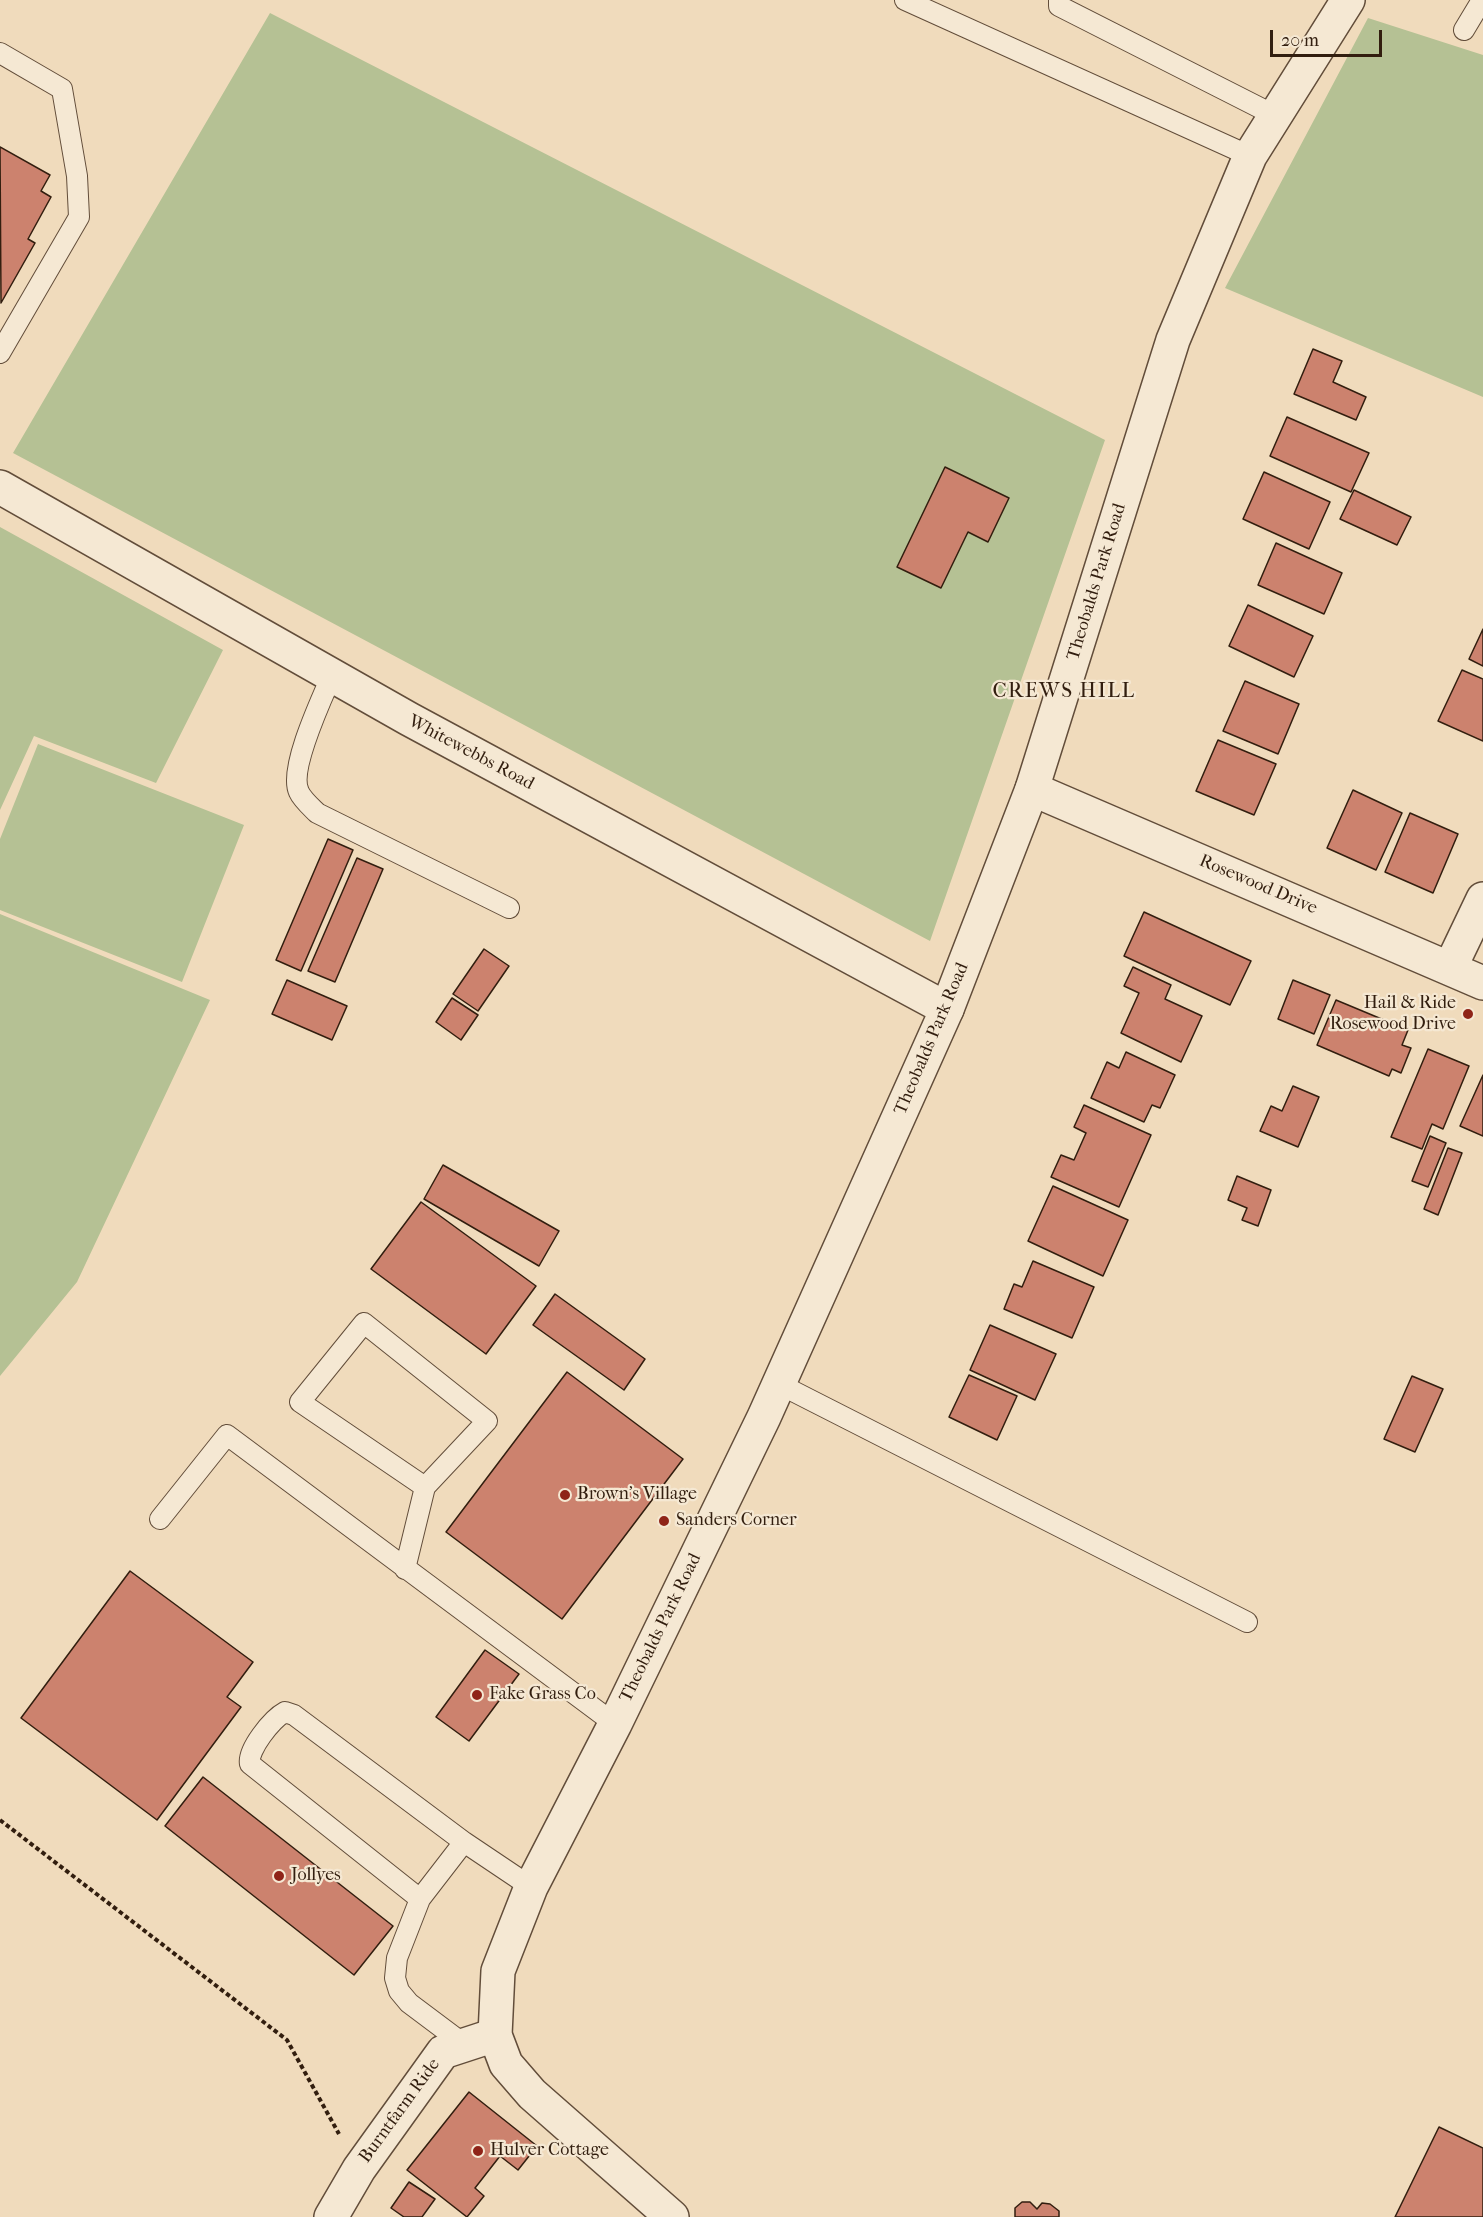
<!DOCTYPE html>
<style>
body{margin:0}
#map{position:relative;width:1483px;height:2217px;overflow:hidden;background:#f0dbbc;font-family:"IM FELL French Canon",serif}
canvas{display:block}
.scale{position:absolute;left:1270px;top:30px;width:112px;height:27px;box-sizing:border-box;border:3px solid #321e0f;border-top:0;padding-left:8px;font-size:18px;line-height:21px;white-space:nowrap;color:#321e0f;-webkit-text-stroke:4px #f5e8d3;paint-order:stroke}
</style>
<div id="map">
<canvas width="1483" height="2217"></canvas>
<div class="scale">20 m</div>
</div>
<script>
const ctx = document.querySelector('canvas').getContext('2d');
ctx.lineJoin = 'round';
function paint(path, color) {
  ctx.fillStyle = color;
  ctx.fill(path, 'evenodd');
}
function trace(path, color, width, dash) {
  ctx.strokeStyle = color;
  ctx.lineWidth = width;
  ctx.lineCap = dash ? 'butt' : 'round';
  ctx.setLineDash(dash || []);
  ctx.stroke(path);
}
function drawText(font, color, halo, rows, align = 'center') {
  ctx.font = font + ' "IM FELL French Canon",serif';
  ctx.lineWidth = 4.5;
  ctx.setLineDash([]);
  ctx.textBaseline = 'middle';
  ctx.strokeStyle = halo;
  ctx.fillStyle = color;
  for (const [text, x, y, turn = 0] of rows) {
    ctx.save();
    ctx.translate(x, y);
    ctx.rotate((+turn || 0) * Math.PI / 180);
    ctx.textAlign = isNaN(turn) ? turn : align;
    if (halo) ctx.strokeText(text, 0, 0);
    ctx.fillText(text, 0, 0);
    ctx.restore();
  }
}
const green = new Path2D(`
 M270 13 1105 440 930 941 13 453Z
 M1368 18 1483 55V397L1225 288Z
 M0 527 223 650 156 783 34 736 0 810Z
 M38 744 244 825 182 982 0 910V839Z
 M0 914 210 1000 77 1282 0 1376Z`);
const building = new Path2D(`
 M0 147 50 175 41 191 51 197 28 239 35 243 1 303Z
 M1313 349 1342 361 1333 382 1366 397 1356 420 1294 394Z
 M1287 417 1369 453 1351 492 1270 456Z
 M945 467 1009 498 988 542 968 532 941 588 897 567Z
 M1264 472 1330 502 1309 549 1243 519Z
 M1354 490 1411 517 1397 545 1340 519Z
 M1276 543 1342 573 1324 614 1258 585Z
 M1248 605 1313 636 1294 677 1229 646Z
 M1483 629V666L1469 659Z
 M1462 670 1483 679V741L1438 721Z
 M1245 681 1299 704 1278 754 1223 731Z
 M1218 740 1276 764 1254 815 1196 791Z
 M1353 790 1402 813 1376 870 1327 848Z
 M1410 813 1458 834 1433 893 1385 872Z
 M328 839 353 850 301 971 276 960Z
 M357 858 383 869 335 982 308 971Z
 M1144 912 1251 961 1230 1005 1124 956Z
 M484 949 509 966 478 1011 453 994Z
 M1133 967 1171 985 1165 999 1202 1016 1181 1062 1121 1033 1139 993 1124 986Z
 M287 980 347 1006 332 1040 272 1014Z
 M1293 980 1330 995 1314 1034 1278 1019Z
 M452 998 478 1015 461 1040 436 1022Z
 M1336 1000 1408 1030 1402 1045 1411 1048 1401 1073 1392 1069 1389 1076 1317 1045Z
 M1428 1049 1469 1066 1443 1129 1432 1124 1422 1149 1391 1137Z
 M1126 1052 1175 1075 1160 1108 1152 1105 1144 1122 1091 1098 1107 1062 1119 1068Z
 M1483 1075V1136L1460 1126Z
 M1293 1086 1319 1097 1298 1147 1260 1131 1271 1106 1282 1111Z
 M1084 1105 1151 1135 1119 1207 1051 1177 1061 1155 1074 1160 1086 1133 1074 1127Z
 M1430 1136 1446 1143 1428 1187 1412 1181Z
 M1448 1148 1462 1153 1438 1215 1424 1209Z
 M443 1165 559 1231 539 1266 424 1199Z
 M1237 1176 1271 1190 1258 1226 1242 1220 1247 1208 1228 1200Z
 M1053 1186 1128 1220 1103 1276 1028 1241Z
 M421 1202 536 1286 486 1354 371 1269Z
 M1033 1261 1094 1287 1072 1338 1004 1309 1014 1284 1022 1287Z
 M555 1294 645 1359 624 1390 533 1325Z
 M990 1325 1056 1354 1035 1400 970 1370Z
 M567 1372 683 1459 562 1619 446 1532Z
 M969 1375 1017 1396 997 1440 949 1417Z
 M1412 1376 1443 1389 1415 1452 1384 1439Z
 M130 1571 253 1662 227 1697 241 1707 157 1820 21 1718Z
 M485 1650 519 1674 469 1741 436 1717Z
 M203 1777 393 1926 354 1975 165 1826Z
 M469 2092 537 2146 518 2170 500 2156 475 2188 484 2196 467 2217 407 2170Z
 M1439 2127 1483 2148V2217H1395Z
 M409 2182 435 2199 422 2217H404L391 2208Z
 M1022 2202H1030L1037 2209 1042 2203 1050 2204 1059 2211V2217H1015V2208Z`);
const path = new Path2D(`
 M0 1820 287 2040 339 2134`);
const service = new Path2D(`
 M905 0 1250 156
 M1059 0V6L1276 116
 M1464 30 1482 0
 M0 53 62 89 77 176 79 217 0 353
 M332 675C322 698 288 770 299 792 302 799 311 807 317 813L509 908
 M779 1384 1247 1622
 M160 1519 227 1435 615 1724
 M405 1569 425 1487 300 1402 364 1323 487 1421 425 1487
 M464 1842 420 1899 397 1958 395 1978 399 1991 409 2003 465 2045
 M420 1899 250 1764C247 1750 272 1719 285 1712L294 1715 464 1842 531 1887`);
const minor = new Path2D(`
 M0 487 409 719 947 1009
 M1032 789 1483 983
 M1450 968 1483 899
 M331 2217 359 2169 443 2052 495 2035`);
const tertiary = new Path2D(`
 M672 2217 532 2094 506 2064 495 2035 498 1971 531 1887 615 1724 764 1417 947 1009 1032 789 1173 340 1250 156 1348 0`);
const markers = [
 [1468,1014,6,"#8f2418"],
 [565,1495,6,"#8f2418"],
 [664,1521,6,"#8f2418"],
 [477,1695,6,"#8f2418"],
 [279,1876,6,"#8f2418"],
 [478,2151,6,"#8f2418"]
];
const streetNames = [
 ["Theobalds Park Road",1097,582,-73],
 ["Whitewebbs Road",471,753,28],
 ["Rosewood Drive",1258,885,23],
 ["Theobalds Park Road",932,1039,-67],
 ["Theobalds Park Road",661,1628,-64],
 ["Burntfarm Ride",400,2111,-54]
];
const poiNames = [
 ["Hail & Ride",1456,1004,"right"],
 ["Rosewood Drive",1456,1025,"right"],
 ["Brown's Village",577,1495],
 ["Sanders Corner",676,1521],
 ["Fake Grass Co",489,1695],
 ["Jollyes",291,1876],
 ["Hulver Cottage",490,2151]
];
const quarterNames = [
 ["CREWS HILL",1064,692]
];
paint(green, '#b5c194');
paint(building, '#cc826e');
trace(building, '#321e0f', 1.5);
trace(service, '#624d3a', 22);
trace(minor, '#624d3a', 36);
trace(tertiary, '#624d3a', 36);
trace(path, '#321e0f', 4, [4.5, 3]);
trace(service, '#f5e8d3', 20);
trace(minor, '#f5e8d3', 33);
trace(tertiary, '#f5e8d3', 33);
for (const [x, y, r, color] of markers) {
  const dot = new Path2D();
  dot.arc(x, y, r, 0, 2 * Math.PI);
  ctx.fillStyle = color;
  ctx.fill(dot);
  trace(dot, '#f5e8d3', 2);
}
drawText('18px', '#321e0f', '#f5e8d3', streetNames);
drawText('18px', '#321e0f', '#f5e8d3', poiNames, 'left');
ctx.letterSpacing = '1.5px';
drawText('21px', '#321e0f', '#f5e8d3', quarterNames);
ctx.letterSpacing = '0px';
</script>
